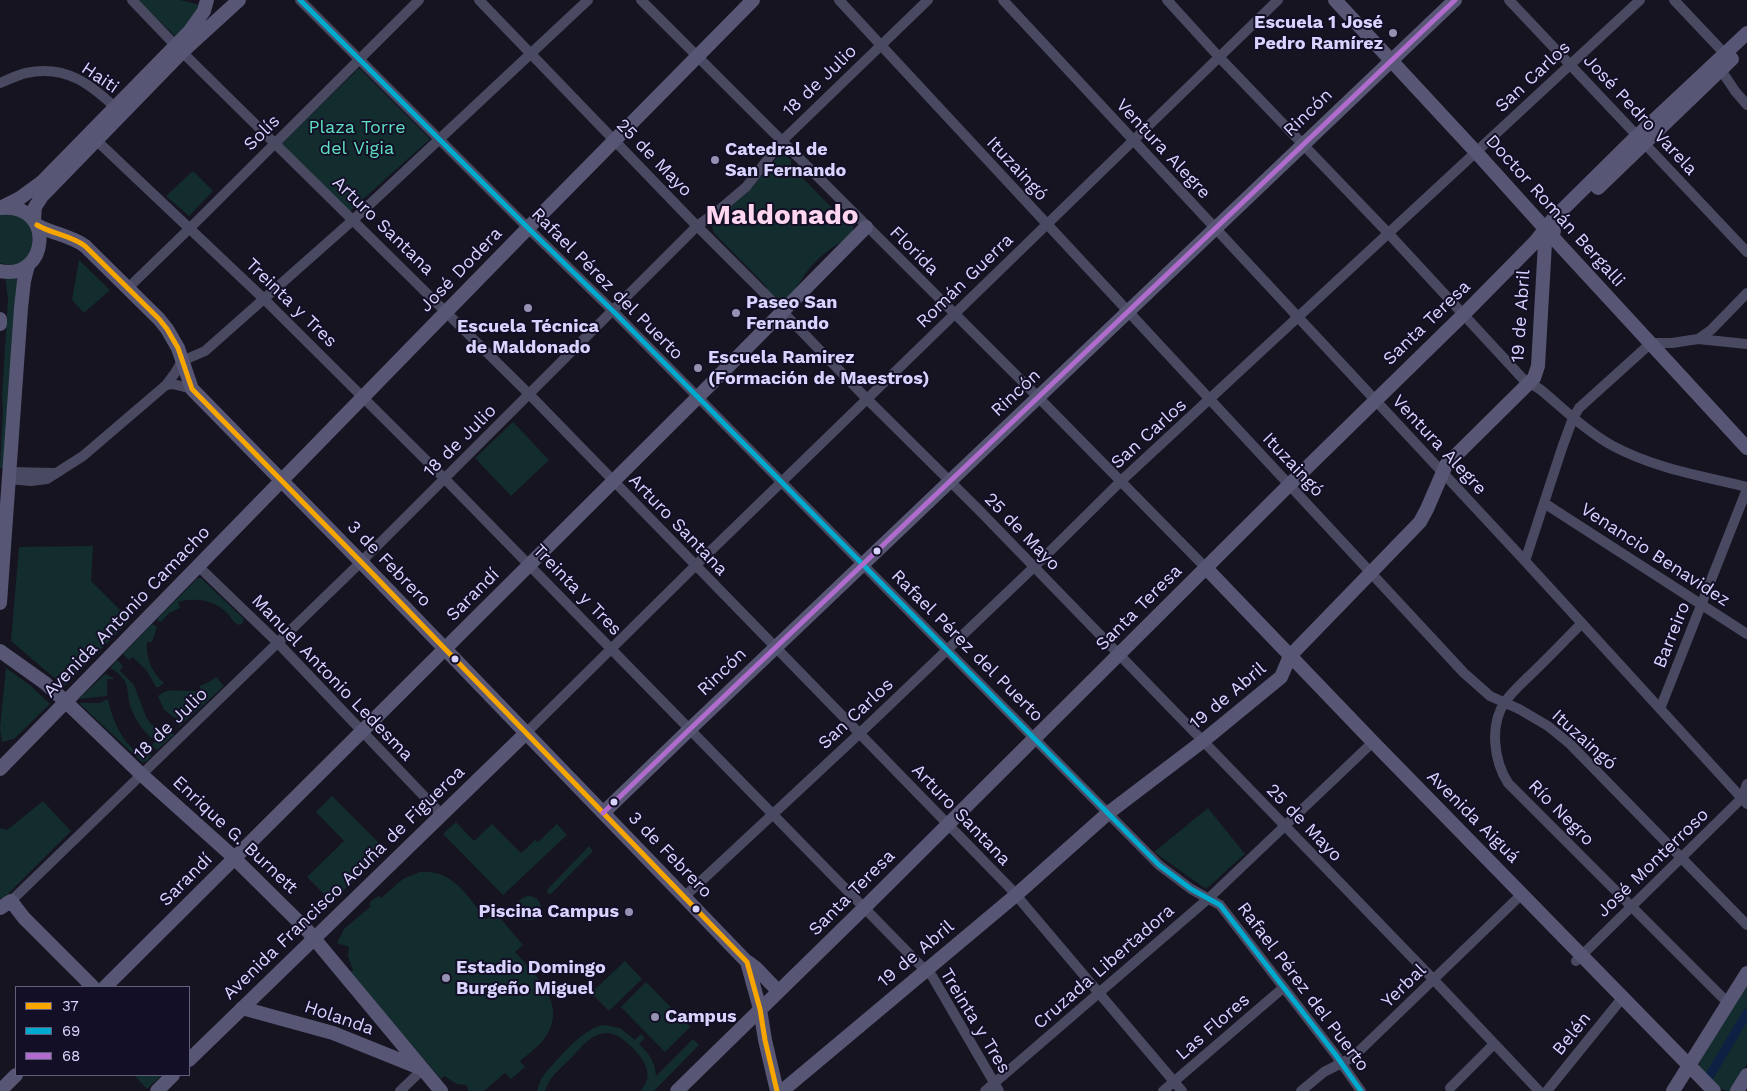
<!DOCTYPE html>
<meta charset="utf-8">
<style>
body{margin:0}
#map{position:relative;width:1747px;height:1091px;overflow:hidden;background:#161421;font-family:"Work Sans",sans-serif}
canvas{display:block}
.legend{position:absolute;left:15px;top:986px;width:175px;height:90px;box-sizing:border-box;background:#130f26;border:1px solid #625e7d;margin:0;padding:6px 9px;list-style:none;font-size:15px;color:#d9d4ff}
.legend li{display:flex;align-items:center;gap:10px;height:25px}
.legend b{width:25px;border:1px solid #625e7d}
</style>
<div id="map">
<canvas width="1747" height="1091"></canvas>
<ul class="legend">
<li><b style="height:6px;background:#f7a600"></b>37</li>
<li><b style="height:6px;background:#00a9ce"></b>69</li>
<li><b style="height:6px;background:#b06ccc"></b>68</li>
</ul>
</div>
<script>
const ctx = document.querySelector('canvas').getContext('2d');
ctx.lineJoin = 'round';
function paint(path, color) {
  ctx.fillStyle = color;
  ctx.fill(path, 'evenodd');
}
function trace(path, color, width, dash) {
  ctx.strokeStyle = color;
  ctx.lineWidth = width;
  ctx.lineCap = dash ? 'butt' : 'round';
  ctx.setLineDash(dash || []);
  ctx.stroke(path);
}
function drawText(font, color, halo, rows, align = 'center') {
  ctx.font = font + ' "Work Sans",sans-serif';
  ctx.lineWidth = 4;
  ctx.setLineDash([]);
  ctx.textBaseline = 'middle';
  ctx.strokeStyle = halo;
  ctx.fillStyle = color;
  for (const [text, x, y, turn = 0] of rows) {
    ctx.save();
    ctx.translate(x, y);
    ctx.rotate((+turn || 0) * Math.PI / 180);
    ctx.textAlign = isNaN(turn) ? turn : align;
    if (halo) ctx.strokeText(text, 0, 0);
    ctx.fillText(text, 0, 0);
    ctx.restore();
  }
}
const green = new Path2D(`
 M138 0H180L200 5 177 37 175 36Z
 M359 68 430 139 349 212 281 144Z
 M781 153H783L791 160V166L835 211 844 210C849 215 856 222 853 230 849 239 836 244 829 250 822 255 815 262 809 269 803 276 793 296 784 299 777 301 772 295 767 291V287L714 233 712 227 714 219 747 193Z
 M193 171 213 191 189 216 166 196Z
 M0 213 25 216 36 241C28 257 21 270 0 263Z
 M79 260 110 290 84 313 72 300Z
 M19 273 3 468H0L3 409 2 397 8 300 5 274Z
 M513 422 549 460 511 496 475 458Z
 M93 546 91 581 130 620 64 686 11 641 19 547Z
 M198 578H201L244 619 242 624 239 625C233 623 232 618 228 614 215 600 196 597 178 602L180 608 169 613 161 622 158 621V618Z
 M152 624 157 627 152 642H147C146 658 151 672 164 683L159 687H156L147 671 133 657 129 660 123 654Z
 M117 660 123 666 120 671 134 685 146 717 152 725 167 737 171 732 174 735 157 750 152 745 155 741C146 733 138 725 133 713 123 692 135 682 110 668Z
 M6 668 31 686 50 704 14 739 2 742 0 728Z
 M105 674 112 677 114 679H107V696L79 699Z
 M216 677 224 686 178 728 180 722 164 710 158 696C171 685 185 694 200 690V686L209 682Z
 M108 699C113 723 123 744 144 758L149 754 151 756 147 761 142 762 80 704V703H99Z
 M332 796 385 849 332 902 307 877 344 841 316 812Z
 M43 801 71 831 4 898H0V828L7 830Z
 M1208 808 1245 854 1206 889 1154 852Z
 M456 822 474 841 492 824 521 853 535 840 538 842 557 824 567 835 503 895 443 834Z
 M589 846 593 851 551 894H548L547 890Z
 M420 872C453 869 467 896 486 919L495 912 523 945 515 952C535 975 568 1003 546 1036 540 1046 529 1053 520 1061L525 1067 511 1079 505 1073 484 1091H468L467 1085 457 1084 444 1076 441 1079 350 973 353 970 348 956 349 947 337 943 344 929 371 906 369 904 372 900 379 896 381 898 403 879Z
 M517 908a12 12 0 1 1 24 0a12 12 0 1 1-24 0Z
 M625 961 642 979 609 1011 591 993Z
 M646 982 690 1027 665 1052 621 1007Z
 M1747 984V1064L1730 1091C1715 1090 1707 1076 1699 1066L1701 1058Z
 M604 1025 620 1028 635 1040 641 1034 645 1038 639 1044C649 1054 655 1061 656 1076L693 1039 699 1045 654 1091H640C655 1076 645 1061 633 1048 623 1039 614 1030 600 1034 588 1037 579 1050 571 1058 561 1068 549 1077 545 1091H537L541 1079 546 1072C561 1057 582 1028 604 1025Z
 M134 1075H162L147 1089Z`);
const canal = new Path2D(`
 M1709 1077 1747 1013`);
const street = new Path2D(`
 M132 0 175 45 529 394 1010 888 1182 1091
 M300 0 528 228 613 311 1159 865 1191 889 1220 905 1335 1054 1361 1091
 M479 0 692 221 783 312 867 399 978 509 1203 741 1434 980 1539 1091
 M641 0 1038 397 1206 568
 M839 0 1464 673 1490 696 1519 709 1548 726 1570 744 1747 925
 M1003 0 1525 561 1747 804
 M1167 0 1219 57 1389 234 1524 380C1530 384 1536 386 1541 390 1564 409 1586 431 1613 446 1654 468 1702 476 1747 487
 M1509 0 1747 252
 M1674 0 1725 54
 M1721 70 1735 91 1747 105
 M0 83C8 80 17 75 26 73 66 64 92 85 119 111
 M96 140 264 299 445 479 925 970 932 976 999 1091
 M128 288 190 228 419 0
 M1698 339 1711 330 1747 293
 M166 385 173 384 192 389
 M10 472 55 473
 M9 479 31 481 47 479 83 456 166 385 175 373 182 361 205 351 353 220 588 0
 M1544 503 1747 634
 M1525 561 1562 448 1573 418 1579 408 1651 343H1672L1698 339 1747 344
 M198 566 278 643 442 815
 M1581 624C1563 642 1545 661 1526 679 1519 686 1510 694 1505 702 1489 725 1494 761 1508 783L1728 1003
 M1660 709 1747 489
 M526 733 695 566 1278 0
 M684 897 860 733 1034 567 1121 481 1640 0
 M11 901 361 562 697 226 720 209 746 187 782 141 928 0
 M1576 961 1742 798 1747 784
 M1450 1088 1494 1044
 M400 1091 423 1069
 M985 1091 1209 898 1373 742
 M1163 1091 1283 988
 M1301 1091 1324 1072 1353 1057 1522 894
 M1547 1091 1623 997`);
const secondary = new Path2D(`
 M1335 0 1476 152 1559 244 1747 448
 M1598 188 1732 59
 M2 207 20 198 42 182 189 32 204 11 207 0
 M34 220 35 207 42 196 182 52 239 0
 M37 225C52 234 70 235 85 246L159 319 167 329 178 348 192 389 366 567 747 962 760 1009 765 1040 777 1091
 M0 271C49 281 56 203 1 208
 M0 319V324
 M1206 568 1373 742 1714 1091
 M0 603 21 308 24 281 28 265
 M0 651 45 683 65 701 142 775 229 853 307 930 441 1091
 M0 769 528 228 753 0
 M603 813 690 729 1455 0
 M0 908 11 901 24 918 93 987
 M748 962 756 968 778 991
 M105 987 698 397 866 227
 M242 1008 333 1033 420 1068
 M189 1060 526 733
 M0 1091 16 1075
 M157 1091 173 1075
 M677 1091 864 908 1289 485 1464 314 1535 242 1553 219 1637 136 1747 33
 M782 1091 1016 895 1107 814 1203 741 1281 677 1290 656 1420 522 1427 509 1446 465 1534 378 1538 366 1545 243 1547 238 1554 231
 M1673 1091 1747 973
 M1737 1091 1747 1075`);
const bus1 = new Path2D(`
 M37 225C52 234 70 235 85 246L159 319 167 329 178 348 192 389 366 567 747 962 760 1009 765 1040 777 1091`);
const bus2 = new Path2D(`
 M300 0 528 228 613 311 1159 865 1191 889 1220 905 1335 1054 1361 1091`);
const bus3 = new Path2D(`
 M603 813 690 729 1455 0`);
const markers = [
 [1393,33,5,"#9591b1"],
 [715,160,5,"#9591b1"],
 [528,308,5,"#9591b1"],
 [736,313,5,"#9591b1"],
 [698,368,5,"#9591b1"],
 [877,551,4.5,"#d9d4ff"],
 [455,659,4.5,"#d9d4ff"],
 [614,802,4.5,"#d9d4ff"],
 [696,909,4.5,"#d9d4ff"],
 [629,912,5,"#9591b1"],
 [446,978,5,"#9591b1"],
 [655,1017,5,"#9591b1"]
];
const poiNames = [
 ["Escuela 1 José",1383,23,"right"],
 ["Pedro Ramírez",1383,44,"right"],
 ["Catedral de",725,150],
 ["San Fernando",725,171],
 ["Paseo San",746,303],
 ["Fernando",746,324],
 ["Escuela Técnica",528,327,"center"],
 ["de Maldonado",528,348,"center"],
 ["Escuela Ramirez",708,358],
 ["(Formación de Maestros)",708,379],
 ["Piscina Campus",619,912,"right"],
 ["Estadio Domingo",456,968],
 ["Burgeño Miguel",456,989],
 ["Campus",665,1017]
];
const streetNames = [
 ["San Carlos",1533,77,-43],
 ["Haiti",100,78,34],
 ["18 de Julio",820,81,-44],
 ["Rincón",1308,113,-44],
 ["José Pedro Varela",1640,115,47],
 ["Solís",262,133,-45],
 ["Ventura Alegre",1163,149,47],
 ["25 de Mayo",654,158,46],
 ["Ituzaingó",1017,169,47],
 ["Doctor Román Bergalli",1555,211,48],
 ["Arturo Santana",383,226,44],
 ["Florida",914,251,45],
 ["José Dodera",461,270,-46],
 ["Román Guerra",965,281,-44],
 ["Rafael Pérez del Puerto",607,284,45],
 ["Treinta y Tres",291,303,44],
 ["19 de Abril",1521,316,-86],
 ["Santa Teresa",1427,323,-44],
 ["Rincón",1016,393,-43],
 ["San Carlos",1149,434,-42],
 ["18 de Julio",460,441,-45],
 ["Ventura Alegre",1439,445,47],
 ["Ituzaingó",1293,465,47],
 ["Arturo Santana",678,525,46],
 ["25 de Mayo",1022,532,46],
 ["Venancio Benavidez",1655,555,33],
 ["3 de Febrero",389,564,46],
 ["Treinta y Tres",577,590,46],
 ["Sarandí",473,595,-45],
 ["Santa Teresa",1139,608,-45],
 ["Avenida Antonio Camacho",127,612,-46],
 ["Barreiro",1672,635,-68],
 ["Rafael Pérez del Puerto",967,646,45],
 ["Rincón",722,672,-44],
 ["Manuel Antonio Ledesma",332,678,46],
 ["19 de Abril",1228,696,-40],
 ["San Carlos",856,714,-43],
 ["18 de Julio",171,724,-44],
 ["Ituzaingó",1584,740,42],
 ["Río Negro",1561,813,45],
 ["Arturo Santana",961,815,46],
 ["Avenida Aiguá",1473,817,45],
 ["25 de Mayo",1304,823,46],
 ["Enrique G. Burnett",235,835,43],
 ["3 de Febrero",670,855,46],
 ["José Monterroso",1653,863,-44],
 ["Sarandí",186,880,-45],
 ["Avenida Francisco Acuña de Figueroa",344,883,-44],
 ["Santa Teresa",852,893,-45],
 ["19 de Abril",916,954,-40],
 ["Cruzada Libertadora",1104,967,-41],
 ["Yerbal",1404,986,-44],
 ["Rafael Pérez del Puerto",1303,987,53],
 ["Holanda",339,1018,19],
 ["Treinta y Tres",975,1021,59],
 ["Las Flores",1213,1027,-41],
 ["Belén",1572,1034,-51]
];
const parkNames = [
 ["Plaza Torre",357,128],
 ["del Vigia",357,149]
];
const townNames = [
 ["Maldonado",782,216]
];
paint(green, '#132c2d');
trace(canal, '#0d2144', 9);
trace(street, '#4a4962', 10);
trace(secondary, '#575674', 14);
trace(bus1, '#f7a600', 5);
trace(bus2, '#00a9ce', 5);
trace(bus3, '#b06ccc', 5);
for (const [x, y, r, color] of markers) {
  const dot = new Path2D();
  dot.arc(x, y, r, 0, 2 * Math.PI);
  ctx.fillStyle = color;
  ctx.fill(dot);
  trace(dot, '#130f26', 2);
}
drawText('bold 18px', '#d9d4ff', '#130f26', poiNames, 'left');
drawText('18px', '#d9d4ff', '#130f26', streetNames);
drawText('18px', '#5fe0c0', '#130f26', parkNames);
drawText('bold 28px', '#ffd6f0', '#130f26', townNames);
</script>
